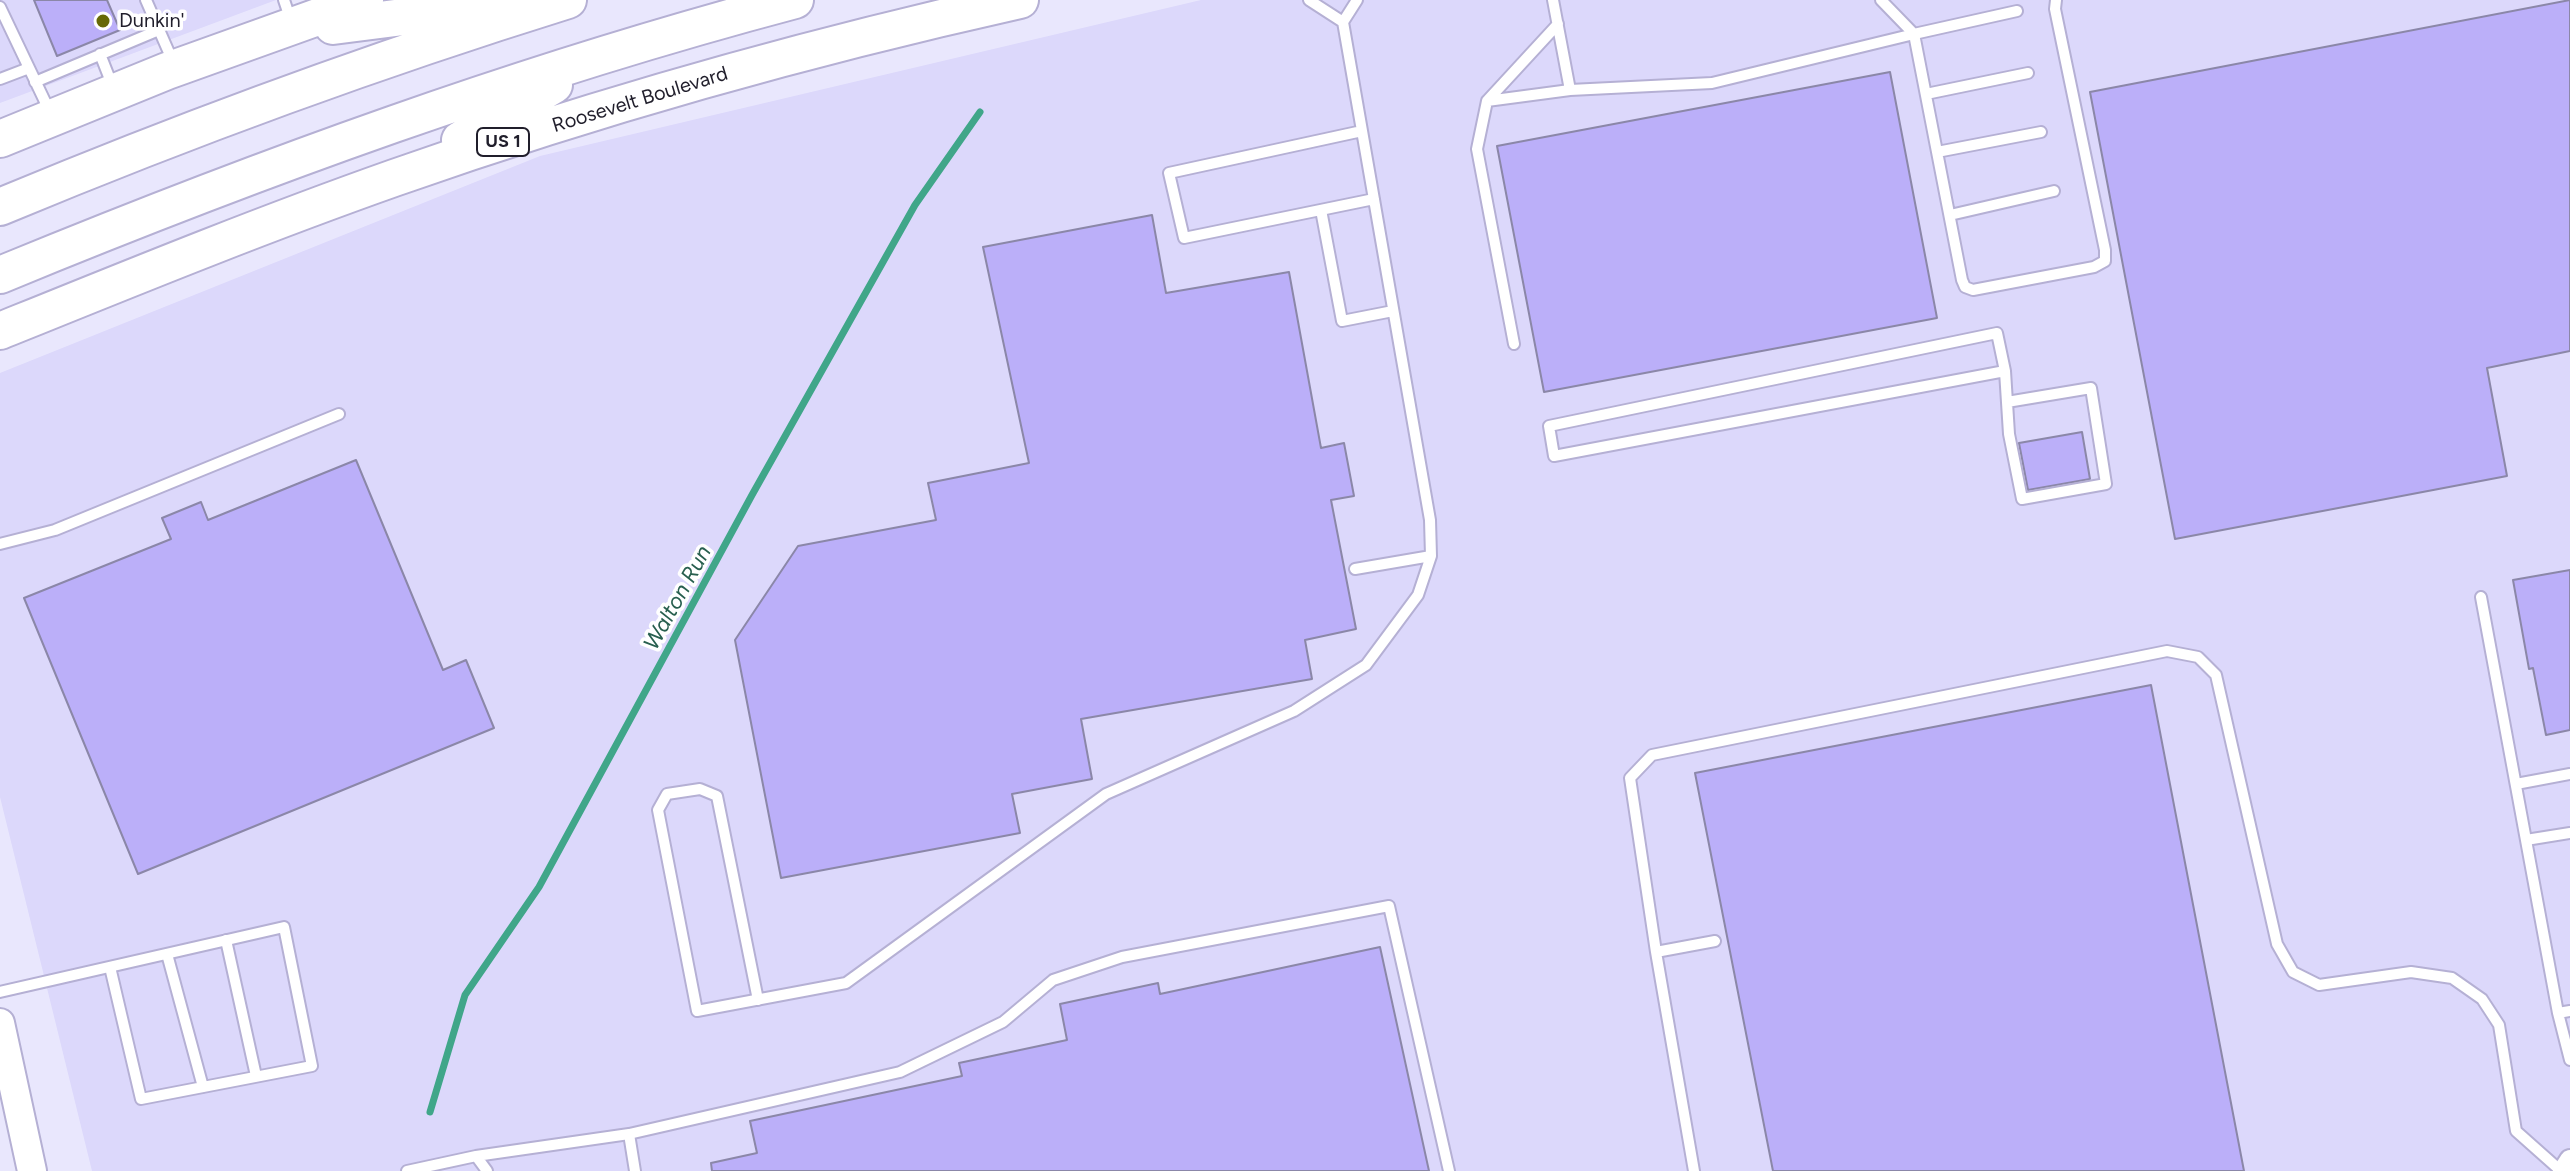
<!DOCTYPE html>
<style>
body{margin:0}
canvas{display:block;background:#e9e7fd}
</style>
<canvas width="2570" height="1171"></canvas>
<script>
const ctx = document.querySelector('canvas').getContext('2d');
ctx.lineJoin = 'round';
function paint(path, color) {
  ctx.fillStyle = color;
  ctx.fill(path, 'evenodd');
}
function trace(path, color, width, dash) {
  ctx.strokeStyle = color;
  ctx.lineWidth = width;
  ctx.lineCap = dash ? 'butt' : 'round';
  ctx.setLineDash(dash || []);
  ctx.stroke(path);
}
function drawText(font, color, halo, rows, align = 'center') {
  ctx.font = font + ' Figtree,sans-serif';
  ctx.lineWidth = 7;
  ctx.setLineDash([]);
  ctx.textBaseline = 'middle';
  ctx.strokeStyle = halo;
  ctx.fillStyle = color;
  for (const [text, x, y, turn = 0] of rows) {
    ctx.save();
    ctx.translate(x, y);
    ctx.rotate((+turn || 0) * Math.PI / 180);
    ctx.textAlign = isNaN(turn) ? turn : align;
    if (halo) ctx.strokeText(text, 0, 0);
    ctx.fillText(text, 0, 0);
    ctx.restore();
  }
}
const built = new Path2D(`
 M0 0H276L0 103Z
 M1201 0H2570V1171H92L0 797V373L540 156Z`);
const stream = new Path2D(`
 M430 1112 465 995 539 887 752 495 915 205 980 112`);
const building = new Path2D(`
 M34 0H107L120 30 57 56Z
 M2570 0V351L2487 368 2507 476 2175 539 2090 92Z
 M1890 72 1937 318 1544 392 1497 146Z
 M1152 215 1166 293 1289 272 1321 448 1344 443 1354 496 1331 500 1356 629 1305 640 1312 679 1081 719 1092 779 1012 794 1020 833 781 878 735 640 798 546 936 520 928 483 1029 463 983 247Z
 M2082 432 2090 479 2028 490 2019 443Z
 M356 460 443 670 466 660 494 728 138 874 24 598 171 539 162 518 201 502 208 520Z
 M2570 570V730L2546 735 2533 668 2529 669 2513 580Z
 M2151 685 2244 1171H1773L1695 773Z
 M1380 947 1429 1171H712L711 1163 757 1153 750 1121 962 1076 959 1063 1067 1040 1060 1004 1158 983 1160 994Z`);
const lane = new Path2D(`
 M146 0 174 64
 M284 0 291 21
 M1309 0 1343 22
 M1553 0 1570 90 1712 83 1914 34 1881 0
 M0 7 50 112
 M2017 11 1914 34 1962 280 1965 287 1973 290 2094 267 2105 261V250L2055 9 2056 0
 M100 54 113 87
 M0 79 29 68
 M35 82 159 30
 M1926 94 2028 73
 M1487 101 1558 24
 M1362 131 1169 173 1184 238 1374 199
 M1937 152 2041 132
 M1321 210 1342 321 1393 311
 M1950 215 2054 191
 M1514 344 1477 149 1487 101 1570 90
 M2005 371 1554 456 1549 426 1997 333 2005 371 2009 434 2022 499 2106 484 2091 388 2007 402
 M0 544 55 530 339 414
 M1355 569 1431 556
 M2481 597 2558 1013
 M2516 784 2570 774
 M2526 840 2570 833
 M226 940 256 1076
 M1656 952 1630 778 1652 755 2167 651 2198 657 2216 675 2277 944 2293 972 2319 985 2411 972 2452 978 2482 999 2499 1025 2516 1131 2561 1171
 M167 954 203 1087
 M0 992 284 927 312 1066 141 1099 110 967
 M758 1000 717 796 700 789 667 794 658 810 697 1011 846 983 1106 794 1294 711 1366 665 1418 595 1431 556 1430 520 1343 22 1357 0
 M2570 1011 2558 1013 2570 1060
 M629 1134 900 1072 1003 1022 1053 980 1122 957 1389 906 1449 1171
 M476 1156 629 1134 635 1171
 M407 1171 476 1156 487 1171
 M1694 1171 1656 952 1715 941`);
const street = new Path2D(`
 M2563 1171 2570 1160`);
const secondary = new Path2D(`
 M0 1023 32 1171`);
const highway = new Path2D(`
 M333 26 497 5
 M0 139 167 71 365 0
 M460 140 554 85
 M0 207C187 129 375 60 568 0
 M0 275C260 168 523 72 795 0
 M0 331C131 278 261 225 394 178 599 106 809 47 1020 0`);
const markers = [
 [103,21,8,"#676907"]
];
const shields = [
 [503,142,52]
];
const shieldNames = [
 ["US 1",503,142]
];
const poiNames = [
 ["Dunkin'",119,21]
];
const streetNames = [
 ["Roosevelt Boulevard",640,100,-17]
];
const waterNames = [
 ["Walton Run",678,598,-61]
];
paint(built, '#dcd8fb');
trace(stream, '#40a689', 7);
paint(building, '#bbaff9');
trace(building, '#8b87a8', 2);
trace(lane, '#b5b0d4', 14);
trace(street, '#b5b0d4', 24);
trace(secondary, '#b5b0d4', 32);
trace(highway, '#b5b0d4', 40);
trace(lane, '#fff', 10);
trace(street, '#fff', 20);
trace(secondary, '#fff', 28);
trace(highway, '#fff', 36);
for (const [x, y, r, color] of markers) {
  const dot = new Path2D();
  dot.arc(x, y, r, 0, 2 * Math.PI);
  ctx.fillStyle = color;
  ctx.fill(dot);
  trace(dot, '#fff', 3);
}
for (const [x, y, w] of shields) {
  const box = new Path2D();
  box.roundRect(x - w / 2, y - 14, w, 28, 6);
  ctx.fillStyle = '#fff';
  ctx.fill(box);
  trace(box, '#201e2b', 2);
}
drawText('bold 18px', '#201e2b', null, shieldNames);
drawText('20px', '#201e2b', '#fff', poiNames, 'left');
drawText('20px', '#201e2b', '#fff', streetNames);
drawText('italic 22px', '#285f4f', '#fff', waterNames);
</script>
